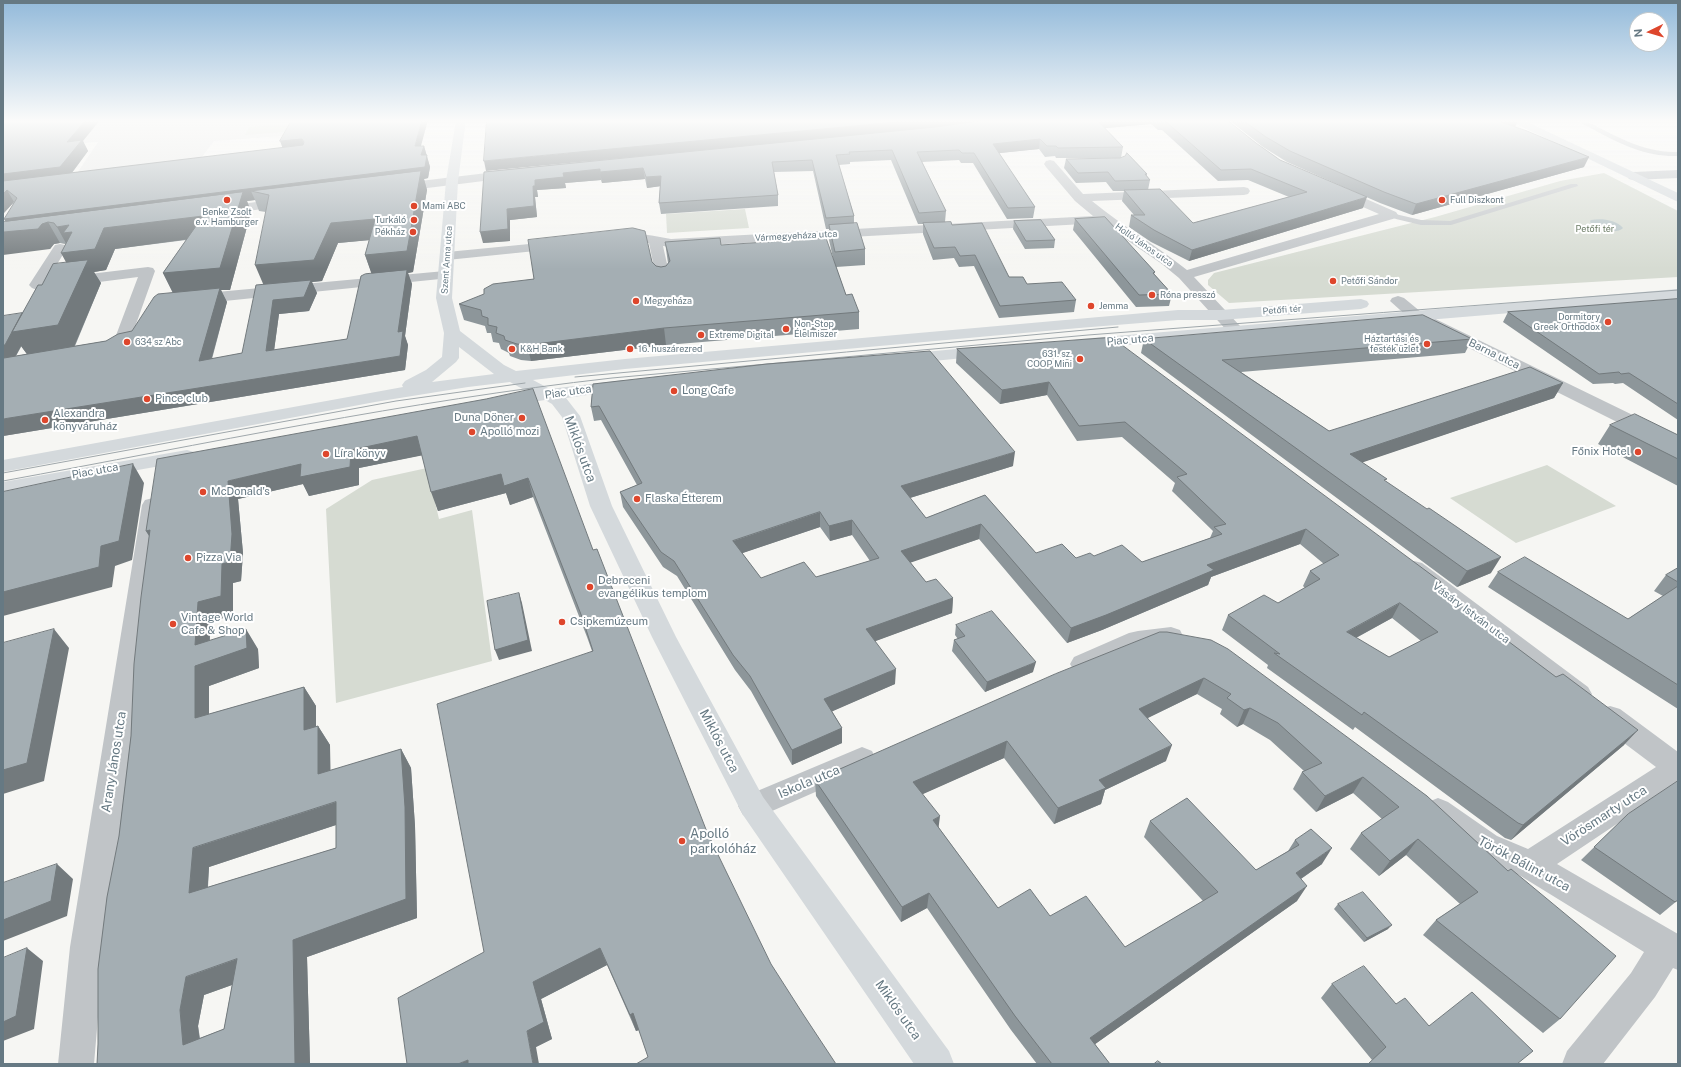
<!DOCTYPE html>
<meta charset="utf-8">
<style>
body{margin:0}
#map{position:relative;width:1681px;height:1067px;overflow:hidden;background:#f6f6f3;font-family:"Public Sans",sans-serif}
canvas{display:block}
.frame{position:absolute;inset:0;border:4px solid #667983;pointer-events:none}
.north{position:absolute;left:1629px;top:12px;width:40px;height:40px;box-sizing:border-box;background:#fff;border:1px solid #c2c9cd;border-radius:50%;rotate:265deg;font-size:11px;font-weight:700;line-height:16px;text-align:center;color:#667983}
.north::after{content:'';display:block;margin:auto;width:14px;height:18px;background:#de462c;clip-path:polygon(50% 0,100% 100%,50% 72%,0 100%)}
</style>
<div id="map">
<canvas width="1681" height="1067"></canvas>
<div class="frame"></div>
<div class="north">N</div>
</div>
<script>
const ctx = document.querySelector('canvas').getContext('2d');
ctx.lineJoin = 'round';
function paint(path, color) {
  ctx.fillStyle = color;
  ctx.fill(path, 'evenodd');
}
function trace(path, color, width, dash) {
  ctx.strokeStyle = color;
  ctx.lineWidth = width;
  ctx.lineCap = dash ? 'butt' : 'round';
  ctx.setLineDash(dash || []);
  ctx.stroke(path);
}
function drawText(font, color, halo, rows, align = 'center') {
  ctx.font = font + ' "Public Sans",sans-serif';
  ctx.lineWidth = 4;
  ctx.setLineDash([]);
  ctx.textBaseline = 'middle';
  ctx.strokeStyle = halo;
  ctx.fillStyle = color;
  for (const [text, x, y, turn = 0] of rows) {
    ctx.save();
    ctx.translate(x, y);
    ctx.rotate((+turn || 0) * Math.PI / 180);
    ctx.textAlign = isNaN(turn) ? turn : align;
    if (halo) ctx.strokeText(text, 0, 0);
    ctx.fillText(text, 0, 0);
    ctx.restore();
  }
}
const built = new Path2D(`
 M3 120H428L301 135 214 141 199 161 75 176 98 142 73 144Z`);
const green = new Path2D(`
 M301 123 297 131 245 135 249 127Z
 M1604 173 1678 211V277L1229 303 1208 285V280L1214 273 1435 217 1560 181Z
 M745 209 749 228 667 233 666 214Z
 M1547 465 1616 506 1516 543 1450 498Z
 M427 468 439 519 472 510 492 661 336 703 326 509 372 480Z`);
const water = new Path2D(`
 M1591 220C1602 218 1616 220 1623 228 1616 235 1599 229 1591 224L1590 221Z`);
const lane = new Path2D(`
 M1577 120H1584C1615 135 1642 153 1678 152V156C1647 157 1622 145 1596 131 1590 127 1582 125 1577 120Z
 M1571 184H1577L1578 186 1451 225H1421L1396 219 1387 215 1391 213 1421 220 1450 221Z`);
const street = new Path2D(`
 M1050 160 1054 161 1083 194 1244 187 1248 188 1250 191 1248 194 1244 195 1092 201C1122 226 1156 245 1187 270L1379 214 1333 194 1331 191 1333 188H1341L1396 212 1398 215 1396 218 1194 277 1241 327 1243 330 1241 333 1235 335 1229 333 1179 278 1162 264 1102 223 671 247 663 246 670 277 668 280 663 281 658 280 656 277 649 243H618L613 242 611 239 613 236C632 231 652 235 671 239L1093 216 1075 201 1046 167 1044 164 1046 161Z
 M512 170 516 171 518 174 516 177 395 192 391 191 389 188 391 185 395 184Z
 M1678 170V178L1633 180 1629 179 1627 176 1629 173 1633 172Z
 M286 198 291 199 292 202 291 205 219 215 214 214 212 211 214 208 219 207Z
 M560 241 565 242 567 245 565 248 447 260 442 259 440 256 442 253 447 252Z
 M60 244 65 245 67 248 48 279 148 267 153 268 155 271 130 341C124 350 108 357 98 355L95 351 98 347 115 338 138 277 37 290 32 288 29 285 53 248 55 245Z
 M445 271 450 272 452 275 450 278 195 304 189 302 187 299 189 296 195 294Z
 M1398 296 1404 298 1421 312 1678 437V451L1671 449 1409 318 1390 301 1392 298Z
 M153 498 161 500 164 505 104 947 94 1064H58L70 947 142 505 145 500Z
 M1414 561 1422 563 1588 687 1592 694 1588 701 1579 704 1570 701 1406 575 1403 569 1406 563Z
 M1171 627 1180 630 1183 636 1180 642 1171 645 1142 649 1083 674 1074 671 1070 664 1074 657 1129 633 1138 631Z
 M1610 706 1620 709 1678 752V783L1557 864 1678 934V970L1673 968 1655 997 1603 1064H1562L1567 1051 1631 973 1644 952 1519 875 1475 856 1428 820 1423 811 1428 802 1438 798 1448 802 1497 836 1528 849 1656 767 1600 725 1596 717 1600 709Z
 M862 747 872 751 876 759 872 767 763 815 753 819 743 815 738 806 743 797Z`);
const secondary = new Path2D(`
 M456 120H466L458 181 452 298 460 331 504 365 516 371 625 359 1178 310H1221L1361 299 1367 301 1369 304 1367 307 1361 309 1221 320H1178L1079 328 625 369 533 380 550 389 623 380 629 381 632 385 629 389 623 390 566 398 580 416 612 506 676 637 763 797 949 1051 954 1064H914L743 815 652 637 590 506 562 417 552 404 545 400 506 406 500 404 497 400 500 396 528 392 510 382 468 387 375 402 3 472V460L403 387 402 385 405 381 426 370 442 357 444 333 436 298 446 181ZM459 347 494 374 432 382 456 362 459 358Z
 M1678 289V299L1080 349 1074 348 1072 344 1074 340 1080 339Z
 M987 346 993 347 996 351 993 355 904 364 898 363 895 359 898 355 904 354Z
 M187 450 194 452 197 456 194 460 3 494V482Z`);
const primary = new Path2D(`
 M1511 120H1523L1678 193V202L1512 122Z`);
const tram = new Path2D(`
 M575 377 1118 327
 M3 473 396 401 525 383
 M3 481C205 444 407 401 612 378L1088 335 1678 290`);
const wall = new Path2D(`
 M3 120 83 141 88 151 72 173 282 148 292 120 421 146H424L430 167 428 178 424 179 427 190 413 272 408 273 412 284 405 336 408 345 405 370 3 436 22 313 42 285 66 263 65 244 60 243 54 244 50 249 5 221 14 202 3 214ZM255 200 259 211 266 212 263 284 242 353 212 359 227 302 221 290H230L251 212 247 201ZM186 240 163 273 173 293 132 331 106 341 75 346 101 283 94 272 106 270 115 249ZM369 240 365 255 372 274 347 339 274 350 279 314 309 311 317 293 312 282 322 281 338 243ZM21 346 27 354 16 356 21 347Z
 M487 120H1227L1256 143 1280 160 1363 208 1189 261 1151 242 1129 227 1131 215H1134L1122 201 1124 191H1113L1106 182 1076 183 1064 168 1066 159 1147 174V176L1150 180 1148 190 1193 223 1289 197 1248 180 1218 181 1162 130H1158L1151 124 1105 128 1123 147 1121 158H1056L1055 156 1045 157 1039 149 999 153 1035 207 1033 218 1007 219 973 163H961L959 160 922 162 946 211 945 222 952 225 1009 277 1027 284 1076 300 1074 312 999 318 974 266 959 267 954 258 933 260 923 234V224H918L891 160 850 162V164L839 165 854 216V223L865 249V265L836 267 846 295 859 312V329L666 345 531 361 521 360 510 356 509 353 501 349 499 343 493 342 491 333H487L485 326 464 320 459 304 534 279 652 262 656 266 661 267 666 266 668 263 665 242 721 245 833 258 829 240V229H826L813 171 774 172 778 195V206L661 214 659 203 660 186 647 188 645 179 602 183 601 180 565 183 566 188 537 190 538 197H535L537 217 510 220V241L483 243 484 172 587 161Z
 M1229 120H1518L1515 127 1584 167 1412 215 1380 203 1287 162 1263 147Z
 M1075 219 1155 272 1154 274 1172 294 1169 306 1136 307 1073 230Z
 M1014 221 1055 240 1054 248 1025 249 1013 229Z
 M1678 299V420L1623 383 1615 384 1613 383 1593 384 1503 322 1508 312Z
 M1106 338 1441 582 1437 588 1624 745 1511 840 1505 838 1355 727 1353 730 1267 668 1268 665 1222 630 1228 615 1278 603 1305 588 1303 586 1310 571 1324 564 1300 544 1211 577 1208 585 1102 630 1067 643 979 539 910 562 926 582 953 598 952 613 875 641 895 684 832 711 842 728V743L792 765 751 691 735 670 677 576 663 567 623 507 620 492 637 485 601 420 594 421 591 407 593 384 1013 466 910 498 926 518 985 495 1036 553 1076 558 1094 556 1142 562 1210 538 1213 531 1172 491 1175 483 1122 437 1077 441 1047 395 1000 404 956 363 957 349ZM820 527 830 541 852 535 870 561 816 577 761 578 742 553ZM1392 618 1421 641 1389 657 1356 638Z
 M1144 339H1472L1465 353 1241 372 1329 431 1563 383 1554 398 1362 462 1491 573 1457 587 1141 353Z
 M486 399 593 550 648 1057 639 1030 636 1031 607 965 541 999 552 1039 536 1047 484 952 592 651 587 637 533 497 510 505 506 493 438 511 422 455 359 468V485L309 496 303 484 238 499 243 553 241 581 233 583V615L210 622V641L258 649 259 668 209 686V714L304 687 316 706V726H318L330 745V771L401 749 411 768 415 826 417 918 307 957 310 1064H97L119 836 131 736 149 536 146 531ZM336 825V848L208 887 209 867ZM232 985 224 1029 200 1038 198 1026 204 995Z
 M1610 425 1678 435V486L1598 444Z
 M1678 568V709L1488 587 1498 572 1628 619 1663 596 1654 591 1666 575Z
 M956 625 1033 672 985 692 952 651 954 640 958 639 955 635Z
 M1160 632 1427 796 1560 1019 1543 1033 1423 935 1436 920 1460 904 1406 855 1379 876 1350 849 1361 833 1382 819 1353 793 1316 812 1293 789 1302 772 1304 771 1270 740 1243 724 1237 727 1220 714 1222 709 1197 694 1148 718 1166 761 1105 790 1101 804 1054 824 1004 758 922 794 939 828 998 908 1050 916 1125 947 1203 901 1144 837 1150 821 1256 870 1288 851 1295 840 1322 864 1301 879 1297 901 1095 1044 1110 1064H1037L1011 1030 927 908 901 922 816 796 815 780Z
 M1628 814 1678 900 1660 915 1581 860Z
 M1338 904 1388 929 1364 942 1334 909Z
 M1332 984 1396 1004 1429 1026 1372 1060 1321 998Z`);
const shadedWall = new Path2D(`
 M86 120H100L83 141 88 151 67 179 3 186V174L67 142Z
 M422 120H428L418 157 415 146Z
 M918 120H992L934 128 486 171 484 161Z
 M1096 120H1152L1151 124 1095 129Z
 M1518 120 1514 129 1501 122Z
 M302 139 306 151 284 152 280 141Z
 M1040 139 1039 149 991 154 993 144Z
 M424 146 430 167 428 178 424 179 427 190 413 272 408 273 412 284 405 336 408 345 405 370 3 436V419L400 356 365 255 420 179 269 195 251 191 255 200 247 201 251 212 230 290H221L227 302 207 375 199 361 174 295 163 273 240 202 54 223 48 222 60 243 54 244 50 249 3 255V232L11 231 4 219 421 155Z
 M1589 157 1584 167 1412 215 1416 204Z
 M643 168 645 179 602 183 600 172Z
 M600 169 601 180 565 183 566 188 537 190 538 197H535L537 217 510 220V241L483 243 480 232 533 186 535 180 563 173Z
 M661 176 662 186 647 188 646 177Z
 M7 190 14 202 3 214V194Z
 M1367 197 1363 208 1189 261 1192 250Z
 M203 216 212 236 115 249 106 270 94 272 101 283 73 349 29 357 21 346 14 359 3 365V345L22 313 73 275 61 253 68 247 57 227 69 225 104 228Z
 M375 219 382 239 338 243 322 281 312 282 317 293 309 311 279 314 272 366 266 351 264 286 255 265 331 223Z
 M664 328 666 345 531 361 527 345Z
 M1049 382 1047 395 1000 404 1002 390Z
 M1563 383 1554 398 1343 469 1350 454Z
 M417 436 424 455 359 468V485L309 496 303 484 238 499 243 553 241 581 233 583V615L210 622 209 661 246 629 258 649 259 668 209 686V737L195 718V645L198 602 222 564 228 481 351 450Z
 M1015 452 1013 466 900 501 901 486Z
 M133 464 144 483 132 560 115 566 112 587 3 616V592L101 546Z
 M501 474 528 478 533 497 510 505 506 493 438 511 431 492Z
 M820 512V527L734 556 733 541Z
 M852 520V535L830 541 829 526Z
 M981 524 979 539 901 566V551Z
 M1306 529 1300 544 1211 577 1208 585 1102 630 1067 643 1071 628 1207 565Z
 M150 530 159 551 146 531Z
 M1501 557 1491 573 1457 587 1467 571Z
 M1441 582 1432 597 1433 585Z
 M519 593 522 603 532 651 499 660 495 650Z
 M953 598 952 613 865 645 866 629Z
 M1400 603 1392 618 1339 647 1347 632Z
 M54 629 69 648 44 781 3 794V770Z
 M1036 662 1033 672 985 692 987 682Z
 M896 669 895 684 824 715V699Z
 M1204 678 1197 694 1133 725 1139 709Z
 M304 687 316 706V750L304 730Z
 M1250 708 1243 724 1237 727 1244 710Z
 M318 726 330 745 331 794 318 774Z
 M842 728V743L792 765V750Z
 M1638 730 1624 745 1511 840 1523 825Z
 M1007 741 1004 758 912 799 913 782Z
 M1172 745 1166 761 1105 790 1101 804 1054 824 1058 808 1099 780Z
 M401 749 411 768 415 826 417 918 307 957 310 1064H295L293 940Z
 M1363 777 1353 793 1316 812 1325 796Z
 M336 802 348 821 209 867 206 911 189 893 193 848Z
 M940 816 938 832 933 820Z
 M1418 839 1406 855 1379 876 1390 861Z
 M1332 848 1322 864 1286 889 1296 873Z
 M57 864 73 879 67 916 3 941V920Z
 M1307 886 1297 901 1084 1052 1090 1038Z
 M929 893 927 908 901 922 902 907Z
 M1392 925 1388 929 1364 942 1367 938Z
 M27 948 43 961 34 1029 3 1041V1044V1022Z
 M600 948 607 965 541 999 552 1039 536 1047 539 1064H533L527 1031 533 982Z
 M237 959 254 977 204 995 198 1026 202 1061 183 1045 180 1010 186 977Z
 M633 1013 639 1030 636 1031 630 1015Z
 M468 1060 471 1064H458Z`);
const building = new Path2D(`
 M3 120H86L67 142 82 140 60 167 3 174Z
 M292 120H422L415 146H424L421 155H427L425 167 4 219 17 198 7 190 3 194V181L303 145 304 142 302 139 280 141Z
 M487 120H918L484 161Z
 M986 120H1097L1123 147 1058 148 1056 146H1047L1040 139 993 144 1035 207 1008 208 974 153H962L959 150 917 152 946 211 919 213 892 150 849 152 850 154 836 155 854 216 826 218 812 160 772 162 778 195 659 203 661 176 646 177 643 168 600 172V169L563 173 564 177 535 180V186H533L534 206 507 209 508 229 480 232 484 172 935 127Z
 M1159 120H1227L1256 143 1280 160 1367 197 1192 250 1154 230 1131 215H1145L1124 190 1160 189 1193 223 1307 192 1251 169 1221 170 1164 120 1160 121Z
 M1243 120H1518L1501 122 1527 131 1589 157 1416 204 1384 192 1290 151 1266 137Z
 M1127 153 1147 174H1145L1150 180 1115 181 1108 172 1078 173 1066 159 1120 158 1125 156Z
 M421 171 407 251 365 255 375 219 331 223 314 260 255 265 269 195 251 191Z
 M243 192 220 268 163 273 203 216 104 228 95 249 61 253 72 232 63 233 69 225 57 227 54 223 48 222 42 224 38 229 3 232V222Z
 M1105 217 1155 272 1153 273 1172 294 1139 295 1075 219Z
 M1041 220 1055 240 1026 241 1014 221Z
 M951 222 952 225 982 223 1009 277H1023L1027 284 1062 282 1076 300 1000 306 975 255 960 256 955 247 934 248 923 223Z
 M857 223 865 249 835 252 829 225Z
 M633 228 645 231 652 262 656 266 661 267 666 266 670 261 665 242 720 238 721 245 826 238 846 295 852 294 859 312 664 328 527 345 517 344 505 340 504 336 496 333 497 327 488 325V318L482 316 481 310 459 304 484 294V289L493 284 534 279 528 240Z
 M88 260 58 325 12 332 38 285H42L53 264Z
 M407 270 398 332 403 331 400 356 3 419V358H4L106 341 118 334 132 331 154 297 158 294 220 288 199 361 242 353 256 285 311 280 304 297 273 300 266 351 347 339 361 276 365 274Z
 M1678 299V404L1629 373 1621 374 1619 372 1599 374 1508 312Z
 M22 313 5 345H3V316Z
 M1423 315 1472 339 1222 360 1329 431 1530 367 1563 383 1350 454 1387 479 1384 480 1427 509 1429 508 1501 557 1467 571 1144 339Z
 M1106 338 1110 342H1118L1441 582 1433 585 1556 677 1563 674 1638 730 1523 825 1518 823 1364 712 1362 715 1274 653 1280 654 1228 615 1264 595 1278 603 1320 579 1310 571 1339 555 1306 529 1207 565 1214 570 1106 615 1071 628 981 524 901 551 926 582 936 579 953 598 866 629 896 669 824 699 842 728 792 750 750 676 733 655 674 561 661 552 620 492 642 483 599 406 591 407 593 384 767 364 930 351 1015 452 901 486 926 518 985 495 1036 553 1062 544 1076 558 1090 553 1094 556 1122 545 1142 562 1222 534 1214 527 1226 524 1177 477 1187 474 1125 422 1079 426 1049 382 1002 390 957 349ZM820 512 829 526 852 520 879 558 816 577 804 562 761 578 733 541ZM1400 603 1438 632 1389 657 1347 632Z
 M533 389 593 550 597 549 707 832 771 964 803 1014 836 1064H636L648 1057 633 1013 630 1015 600 948 533 982 544 1022 527 1031 533 1064H468V1060L458 1064H407L398 998 484 952 437 704 593 651 582 617 528 478 504 486 501 474 431 492 417 436 351 450 350 467 300 477 301 464 228 481 232 534 230 562 222 564 221 596 198 602 195 645 246 629 247 648 195 666V718L304 687V730L318 726V774L401 749 405 807 406 899 293 940 295 1064H97L98 1044V969L107 897 119 836 131 736 134 664 141 597 150 530 146 531 157 459 486 399ZM336 802V848L189 893 193 848ZM237 959 224 1029 183 1045 180 1010 186 977Z
 M1635 414 1678 435V459L1610 425Z
 M133 464 119 541 101 546 99 567 3 592V492Z
 M1525 557 1628 619 1678 586V685L1498 572Z
 M1678 568V582L1666 575Z
 M519 593 528 640 495 650 487 601Z
 M992 611 1036 662 987 682 954 640 965 636 956 625Z
 M54 629 27 763 3 770V643Z
 M1160 632H1167L1211 640 1228 649 1427 796 1508 871 1511 869 1616 956 1560 1019 1436 920 1478 892 1418 839 1390 861 1361 833 1399 807 1363 777 1325 796 1302 772 1322 763 1278 723 1250 708 1244 710 1227 698 1231 694 1204 678 1139 709 1172 745 1099 780 1106 788 1058 808 1007 741 913 782 940 816 933 820 998 908 1030 889 1050 916 1086 896 1125 947 1218 892 1150 821 1187 798 1256 870 1299 845 1295 840 1311 829 1332 848 1296 873 1307 886 1090 1038 1110 1064H1052L1015 1016 929 893 902 907 815 780 1055 674Z
 M1678 781V900L1675 902 1594 847 1628 814Z
 M57 864 51 901 3 920V883Z
 M1363 892 1392 925 1367 938 1338 904Z
 M27 948 16 1016 3 1022V958Z
 M1364 966 1396 1004 1405 998 1429 1026 1472 992 1533 1051 1517 1064H1368L1386 1047 1332 984Z
 M1158 1061 1162 1064H1154Z`);
const markers = [
 [227,200,4,"#de462c"],
 [1442,200,4,"#de462c"],
 [414,206,4,"#de462c"],
 [414,220,4,"#de462c"],
 [413,232,4,"#de462c"],
 [1333,281,4,"#de462c"],
 [1152,295,4,"#de462c"],
 [636,301,4,"#de462c"],
 [1091,306,4,"#de462c"],
 [1608,322,4,"#de462c"],
 [786,329,4,"#de462c"],
 [701,335,4,"#de462c"],
 [127,342,4,"#de462c"],
 [1427,344,4,"#de462c"],
 [512,349,4,"#de462c"],
 [630,349,4,"#de462c"],
 [1080,359,4,"#de462c"],
 [674,391,4,"#de462c"],
 [147,399,4,"#de462c"],
 [522,418,4,"#de462c"],
 [45,420,4,"#de462c"],
 [472,432,4,"#de462c"],
 [1638,452,4,"#de462c"],
 [326,454,4,"#de462c"],
 [203,492,4,"#de462c"],
 [637,499,4,"#de462c"],
 [188,558,4,"#de462c"],
 [590,587,4,"#de462c"],
 [562,622,4,"#de462c"],
 [173,624,4,"#de462c"],
 [682,841,4,"#de462c"]
];
const farPoinames = [
 ["Full Diszkont",1450,200],
 ["Mami ABC",422,206],
 ["Benke Zsolt",227,212,"center"],
 ["e.v. Hamburger",227,222,"center"],
 ["Turkáló",406,220,"right"],
 ["Pékház",405,232,"right"],
 ["Petőfi Sándor",1341,281],
 ["Róna presszó",1160,295],
 ["Megyeháza",644,301],
 ["Jemma",1099,306],
 ["Dormitory",1600,317,"right"],
 ["Greek Orthodox",1600,327,"right"],
 ["Non-Stop",794,324],
 ["Élelmiszer",794,334],
 ["Extreme Digital",709,335],
 ["Háztartási és",1419,339,"right"],
 ["festék üzlet",1419,349,"right"],
 ["634 sz Abc",135,342],
 ["K&H Bank",520,349],
 ["16. huszárezred",638,349],
 ["631. sz.",1072,354,"right"],
 ["COOP Mini",1072,364,"right"]
];
const farParknames = [
 ["Petőfi tér",1595,229]
];
const farStreetnames = [
 ["Vármegyeháza utca",796,236,-3],
 ["Holló János utca",1144,245,35],
 ["Szent Anna utca",447,260,-86],
 ["Petőfi tér",1282,310,-4]
];
const streetNames = [
 ["Piac utca",1130,340,-5],
 ["Barna utca",1494,354,26],
 ["Piac utca",568,392,-8],
 ["Piac utca",95,471,-10],
 ["Vásáry István utca",1471,613,37]
];
const poiNames = [
 ["Long Cafe",682,391],
 ["Pince club",155,399],
 ["Alexandra",53,414],
 ["könyváruház",53,427],
 ["Duna Döner",514,418,"right"],
 ["Apolló mozi",480,432],
 ["Főnix Hotel",1630,452,"right"],
 ["Líra könyv",334,454],
 ["McDonald's",211,492],
 ["Flaska Étterem",645,499],
 ["Pizza Via",196,558],
 ["Debreceni",598,581],
 ["evangélikus templom",598,594],
 ["Vintage World",181,618],
 ["Cafe & Shop",181,631],
 ["Csipkemúzeum",570,622]
];
const nearStreetnames = [
 ["Miklós utca",580,449,70],
 ["Miklós utca",719,741,62],
 ["Arany János utca",114,762,-81],
 ["Iskola utca",809,782,-23],
 ["Vörösmarty utca",1604,816,-33],
 ["Török Bálint utca",1524,864,28],
 ["Miklós utca",898,1010,55]
];
const nearPoinames = [
 ["Apolló",690,834],
 ["parkolóház",690,849]
];
paint(built, '#e7e8e7');
paint(green, '#d6dbd2');
paint(water, '#b5c3c6');
paint(lane, '#c0c4c7');
paint(street, '#c0c4c7');
paint(secondary, '#d4d9dc');
paint(primary, '#d4d9dc');
trace(tram, '#9fa7ab', 1);
paint(wall, '#8d969a');
paint(shadedWall, '#737a7d');
paint(building, '#a4aeb3');
trace(building, '#737a7d', 1);
const sky = ctx.createLinearGradient(0, 0, 0, 269);
sky.addColorStop(0, '#93bada');
sky.addColorStop(0.45, '#fbfbfa');
sky.addColorStop(1, '#fbfbfa00');
ctx.fillStyle = sky;
ctx.fillRect(0, 0, 1681, 269);
for (const [x, y, r, color] of markers) {
  const dot = new Path2D();
  dot.arc(x, y, r, 0, 2 * Math.PI);
  ctx.fillStyle = color;
  ctx.fill(dot);
  trace(dot, '#fff', 1.5);
}
drawText('9px', '#667983', '#fff', farPoinames, 'left');
drawText('9px', '#6b7b65', '#fff', farParknames);
drawText('9px', '#667983', '#fff', farStreetnames);
drawText('11px', '#667983', '#fff', streetNames);
drawText('11px', '#667983', '#fff', poiNames, 'left');
drawText('13px', '#667983', '#fff', nearStreetnames);
drawText('13px', '#667983', '#fff', nearPoinames, 'left');
</script>
